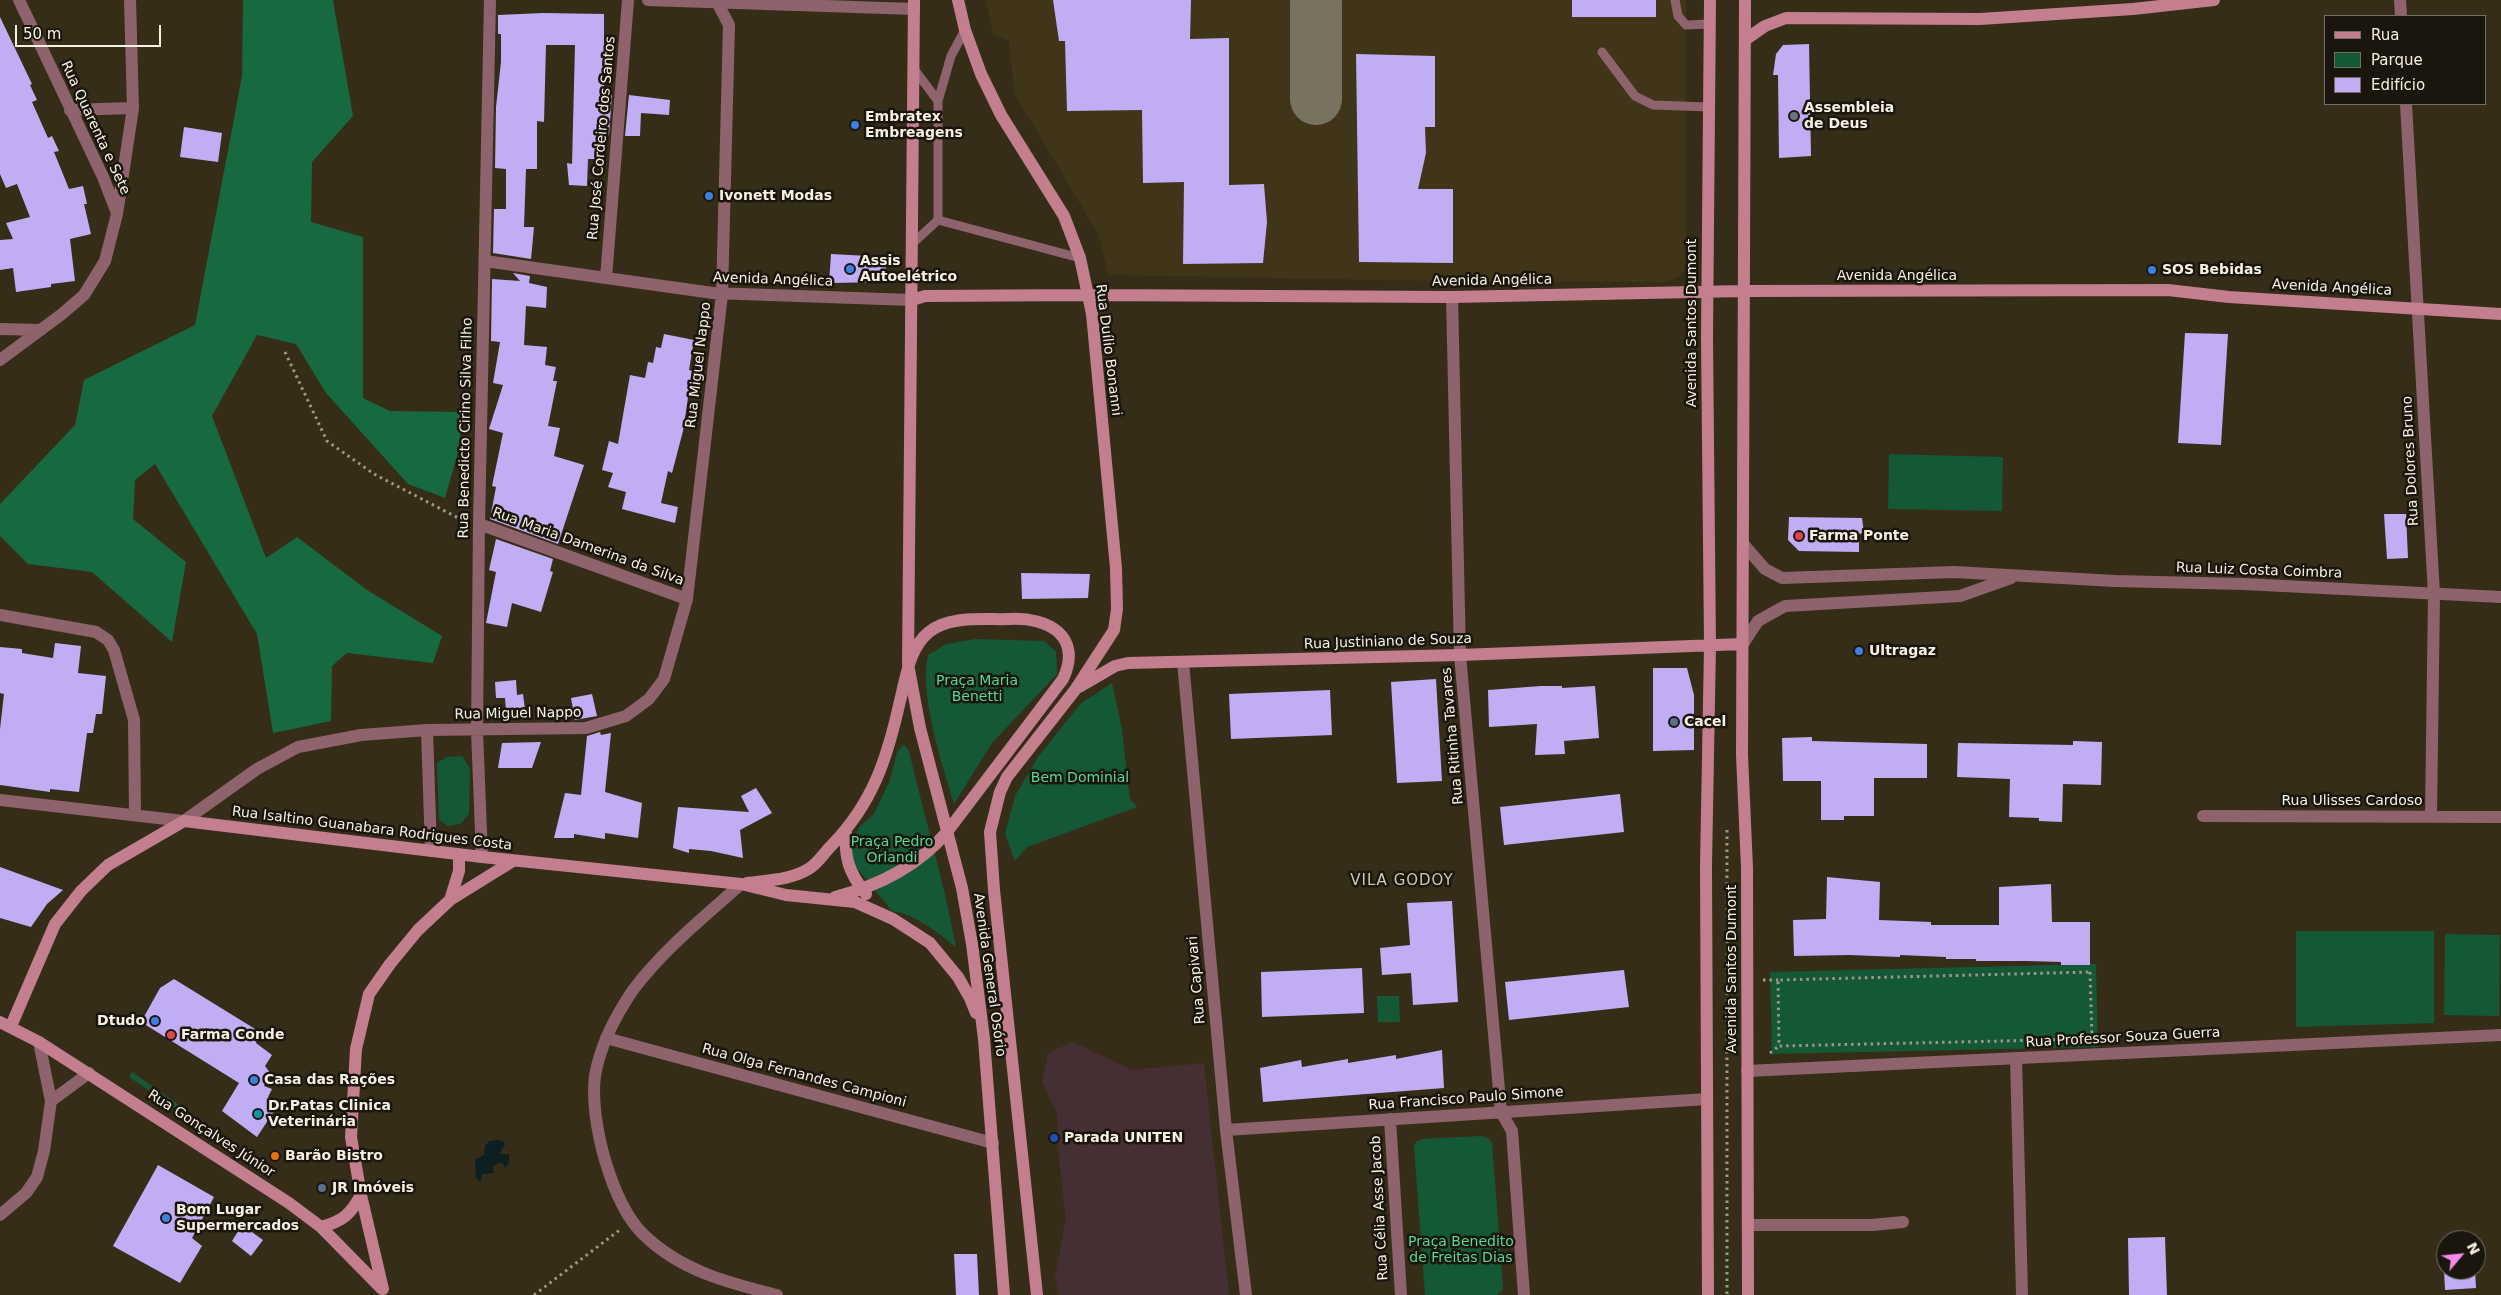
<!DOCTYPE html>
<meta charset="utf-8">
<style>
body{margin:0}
#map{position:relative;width:2501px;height:1295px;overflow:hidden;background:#362d18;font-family:"DejaVu Sans",sans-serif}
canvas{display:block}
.legend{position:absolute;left:2324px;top:15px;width:162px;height:90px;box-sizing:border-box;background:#1a160d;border:1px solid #726e63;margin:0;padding:6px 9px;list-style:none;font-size:15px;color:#f6f1e3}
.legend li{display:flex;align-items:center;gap:10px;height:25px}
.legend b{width:25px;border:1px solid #726e63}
.north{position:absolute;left:2436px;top:1230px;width:50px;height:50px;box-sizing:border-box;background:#1a160d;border:1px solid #726e63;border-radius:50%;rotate:62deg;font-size:14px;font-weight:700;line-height:20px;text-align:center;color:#f6f1e3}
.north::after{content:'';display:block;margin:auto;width:18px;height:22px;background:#f788ec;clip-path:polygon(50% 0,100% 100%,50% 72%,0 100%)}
.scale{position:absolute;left:15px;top:25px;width:146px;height:22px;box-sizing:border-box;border:2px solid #f6f1e3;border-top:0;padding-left:6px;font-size:15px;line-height:18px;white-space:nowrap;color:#f6f1e3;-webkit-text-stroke:4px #1a160d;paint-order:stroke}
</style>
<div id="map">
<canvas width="2501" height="1295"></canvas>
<ul class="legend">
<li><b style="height:6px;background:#c37f8e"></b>Rua</li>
<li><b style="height:14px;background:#145835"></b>Parque</li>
<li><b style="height:14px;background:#c1adf4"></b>Edifício</li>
</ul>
<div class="north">N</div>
<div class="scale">50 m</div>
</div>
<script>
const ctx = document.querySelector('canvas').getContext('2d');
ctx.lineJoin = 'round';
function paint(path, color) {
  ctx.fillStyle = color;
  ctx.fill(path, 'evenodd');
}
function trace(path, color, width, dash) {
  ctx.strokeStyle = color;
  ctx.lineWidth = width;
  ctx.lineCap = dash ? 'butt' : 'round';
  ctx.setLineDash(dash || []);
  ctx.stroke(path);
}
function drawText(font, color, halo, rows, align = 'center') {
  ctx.font = font + ' "DejaVu Sans",sans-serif';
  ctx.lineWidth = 5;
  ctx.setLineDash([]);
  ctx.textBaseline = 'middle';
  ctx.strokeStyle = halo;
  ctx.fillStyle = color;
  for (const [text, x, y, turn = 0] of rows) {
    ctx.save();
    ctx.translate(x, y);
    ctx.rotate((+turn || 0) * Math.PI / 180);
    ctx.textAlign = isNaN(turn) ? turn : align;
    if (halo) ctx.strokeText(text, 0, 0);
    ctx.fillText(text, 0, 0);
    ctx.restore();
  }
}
const built = new Path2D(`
 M986 0H1686V260L1683 271 1677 278 1666 282 1434 281 1109 275 1098 234 1014 93 1009 40 993 35Z`);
const education = new Path2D(`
 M1073 1042 1132 1070 1204 1063 1229 1295H1059L1055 1278 1066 1218 1059 1160 1057 1113 1042 1082 1048 1053Z`);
const green = new Path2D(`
 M1889 454 2003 457 2002 511 1888 509Z
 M976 639 1044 641 1056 652 1057 674 992 743 954 804C942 764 919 696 928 655L946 644Z
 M1112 683 1122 730 1130 799 1137 807 1027 847 1015 861 1005 834 1015 796 1038 757 1080 704Z
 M904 744 909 751C924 816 944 881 956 947 936 932 918 915 892 911L851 861 849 850 859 827 874 814 890 780 897 752Z
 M462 756 470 768 469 814 460 824 447 826 439 819 437 763 447 757Z
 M2296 931H2434V1023L2296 1027Z
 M2445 934 2500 935 2499 1016 2444 1015Z
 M2096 964 2098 1047 1772 1054 1770 972Z
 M1377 996H1399L1400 1022H1378Z
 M132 1072 188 1111 186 1115 129 1077Z
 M1481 1136 1488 1138 1492 1143 1503 1286 1502 1291 1497 1295H1425L1414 1147 1416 1142 1422 1139Z`);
const forest = new Path2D(`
 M243 0H333L353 116 312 162 311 222 363 237V398L390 411 464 412 457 456 445 498 408 484 326 393 296 344 257 335 212 416 266 558 297 537 367 590 442 636 433 663 347 653 332 666 331 721 273 733 257 634 155 464 135 480 133 519 186 562 172 642 92 572 28 564 0 536V504L75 425 84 380 195 325 242 76Z`);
const water = new Path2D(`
 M497 1140 503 1141 505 1145 499 1154H509V1163L505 1168 502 1162 493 1166 494 1173 482 1174 481 1182 476 1178 475 1160 484 1155 485 1146 489 1141Z`);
const taxiway = new Path2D(`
 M1316 3V99`);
const building = new Path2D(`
 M1053 0H1191L1190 39 1229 38V185L1264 184 1267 222 1263 263 1183 264 1184 182 1143 183 1142 110 1067 111 1065 41H1059Z
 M1572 0H1656V17H1572Z
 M543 13 604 14V94H612L609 135 601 134 598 159H588L587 186 569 185 567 163 572 164 575 45H546L544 122 537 121V169H526L524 227H534L531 259 493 253 494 209H506V169L495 168 496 107 501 62V34H498V15Z
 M0 17 32 84 30 85 37 100 32 102 48 138 52 136 59 151 54 152 69 189 83 186 87 204H84L91 234 70 239 75 281 51 284V287L16 292 13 268 0 270V240L13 239 6 223 30 217 17 184 6 188 0 174Z
 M1809 44 1811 156 1779 158 1778 75H1773L1776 54 1783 45Z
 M1356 54 1435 56V127H1425L1426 153 1418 189H1453V263L1359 262Z
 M629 95 670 100 669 115 641 113 640 136H625Z
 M184 127 222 133 218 162 180 157Z
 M831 254 887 257 884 282 829 283Z
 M513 273 530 276 529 283 547 287 546 308 526 306 524 345 547 347 545 365 556 367 553 381H557L548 426 560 428 554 456 584 465 558 544 490 519 496 487 492 486 503 433 489 429 503 385 493 383 500 342 491 341 492 279 520 281Z
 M2185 333 2228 334 2221 445 2178 443Z
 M664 334 694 340 689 370 692 371 683 431 672 473 668 471 661 503 678 507 675 523 622 509 626 492 608 487 613 473 602 470 609 441 618 444 630 375 645 378 648 362 653 363 656 347 661 348Z
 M2384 514H2406L2408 558 2387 559Z
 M1789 517 1862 518 1864 533 1859 534V552L1799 551 1788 540Z
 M496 539 553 559 550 571 553 572 541 612 512 603 507 627 486 623 496 572 489 570Z
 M1021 573 1090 574 1088 598 1022 599Z
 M55 643 81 646 78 673 106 676 102 714H96L93 733H87L79 792 50 789V792L0 785V729L4 694 0 693V647L22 649V653L53 658Z
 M1653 668H1687L1694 695V750L1653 751Z
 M1436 679 1442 781 1397 783 1391 682Z
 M516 680 517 695 523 694 525 709 506 711 505 698H496L495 682Z
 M1541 686H1562V688L1595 686 1599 738 1564 741 1565 754 1535 755 1537 724 1489 727 1488 690Z
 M1330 690 1332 735 1231 739 1229 694Z
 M592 694 597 716 575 720 571 698Z
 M600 732 601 735 611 733 605 792 642 803 638 838 605 833V839L574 834V838H554L565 793 581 795 587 736Z
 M1812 737V741L1927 744V778H1874V816H1844V820H1821V781H1783L1782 738Z
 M2073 741 2102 742 2101 785 2063 784 2062 822 2039 821V818L2009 817 2010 779 1957 777 1958 743 2073 745Z
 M541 742 532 768H498L502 743Z
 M756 788 772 813 740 830 743 858 711 851 689 849V853L673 848 678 807 749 812 741 796Z
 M1620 794 1624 832 1504 845 1500 807Z
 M0 867 63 890 47 904 31 927 0 918Z
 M1827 877 1880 882 1879 920 1931 922V925H1999V887L2051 884 2052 922H2090V965H2061V962L2027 961H1976V959H1946V957L1900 955V957L1849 955 1794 956 1793 920 1826 919Z
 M1452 901 1458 1002 1413 1005 1411 973 1382 975 1380 948 1410 945 1407 903Z
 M1362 968 1364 1013 1262 1017 1261 972Z
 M1624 970 1629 1007 1509 1020 1505 982Z
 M174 979 260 1032 256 1043 272 1055 265 1066 271 1074 264 1086 272 1089 268 1097 278 1105 257 1137 222 1111 239 1083 141 1022 160 988Z
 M1442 1050 1444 1088 1263 1102 1260 1068 1301 1060 1302 1067 1348 1059V1063L1396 1055V1059Z
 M158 1165 214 1197 192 1238 202 1246 180 1283 113 1246Z
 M242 1225 263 1240 251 1256 232 1241Z
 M2165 1237 2167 1295H2129L2128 1238Z
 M954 1254H977L979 1295H956Z
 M2444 1270H2475L2476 1288 2445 1290Z`);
const path = new Path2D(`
 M285 352 327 441 374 474 464 521
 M1727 830V1295
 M2090 972 2092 1039 1779 1046 1778 980Z
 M1763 980H1778
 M1770 1053 1779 1046
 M534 1295 621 1229`);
const lane = new Path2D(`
 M1675 0 1678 16 1686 25 1710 24
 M1602 52 1635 96 1653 105 1709 107
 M914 69 938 101
 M938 220 1080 258
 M913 243 938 220V101L951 56 965 30`);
const street = new Path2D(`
 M19 0 103 177 117 213
 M648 0 914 9
 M2400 0 2401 16
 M2406 104 2434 594 2431 816
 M70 110 133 108
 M485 261 713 293 912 300
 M606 278 628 0
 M1452 297 1460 655 1501 1112 1512 1131 1524 1295
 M0 329 41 330
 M0 360 62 314 84 295 105 261 117 214 133 108 130 0
 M479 524 687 599
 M1744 545 1765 569 1782 578 1954 572 2115 581 2244 584 2501 597
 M0 615 96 632 108 640 114 650 134 720 135 814
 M1743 644 1758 621 1785 606 1960 596 2011 578
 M1183 662 1226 1130 1246 1295
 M427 730 431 851
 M0 800 184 821 257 769 298 747 361 735 427 730 586 728 626 716 649 699 664 679 687 599 722 294 729 25 716 0
 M2203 816 2501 817
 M482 857 477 731 479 524 490 0
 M741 884C704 917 663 950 633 990 616 1015 600 1046 595 1076 589 1120 612 1205 644 1235 681 1271 729 1283 777 1295
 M606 1038 993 1143
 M2016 1058 2022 1295
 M1747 1071 2501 1035
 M51 1101 89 1073
 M1390 1119 1401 1295
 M1226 1130 1707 1099
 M0 1215 26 1193 37 1177 44 1151 51 1101 39 1042
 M1748 1225H1872L1903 1222`);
const secondary = new Path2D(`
 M914 0 908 664 920 728 962 888 972 944 984 1039 1004 1295
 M958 0 965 30 981 74 1001 115 1064 216 1080 258 1092 314 1116 568 1117 609 1114 630 1075 690 1007 777 1000 792 990 832 994 890 1037 1295
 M1745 0 1742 755 1747 868 1748 1295
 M1745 40 1765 26 1786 18 1980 19 2133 9 2214 0
 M912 300 925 296 1088 295 1452 297 1743 291 2168 290 2229 297 2501 314
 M1079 687 1115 666 1128 663 1460 655 1743 644
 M846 830C844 858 849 873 866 894
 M747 883C768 880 792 880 810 868 818 863 824 853 831 846 873 803 887 759 900 701 906 678 909 648 929 632 949 615 985 620 1010 619 1048 617 1083 636 1063 679L947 832C918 866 878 886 835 897
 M450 900 459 871V854
 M0 1022 39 1042 289 1203 321 1227 382 1289
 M11 1026 55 924 81 891 108 865 184 821 482 857 741 884 786 895 855 902 893 919 930 943 958 977 970 998 976 1013
 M321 1227C343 1221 350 1215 361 1195
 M383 1289 361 1195 351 1137 356 1049 369 994 390 964 418 930 450 900 513 861
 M1708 1295 1706 866 1710 646 1707 338 1710 0`);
const markers = [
 [1794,116,5,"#6b7280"],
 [855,125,5,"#3f7fe0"],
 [709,196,5,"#3f7fe0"],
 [850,269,5,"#3f7fe0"],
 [2152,270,5,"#3f7fe0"],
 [1799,536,5,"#e0444e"],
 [1859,651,5,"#3f7fe0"],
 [1674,722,5,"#5c6f8a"],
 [155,1021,5,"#3f7fe0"],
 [171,1035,5,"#e0444e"],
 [254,1080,5,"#3f7fe0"],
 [258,1114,5,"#0f9aa8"],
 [1054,1138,5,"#1a4fb4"],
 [275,1156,5,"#e8710a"],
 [322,1188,5,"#5c6f8a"],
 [166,1218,5,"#3f7fe0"]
];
const poiNames = [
 ["Assembleia",1804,108],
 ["de Deus",1804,124],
 ["Embratex",865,117],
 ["Embreagens",865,133],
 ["Ivonett Modas",719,196],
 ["Assis",860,261],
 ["Autoelétrico",860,277],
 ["SOS Bebidas",2162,270],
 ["Farma Ponte",1809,536],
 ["Ultragaz",1869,651],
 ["Cacel",1684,722],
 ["Dtudo",145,1021,"right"],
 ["Farma Conde",181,1035],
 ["Casa das Rações",264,1080],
 ["Dr.Patas Clinica",268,1106],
 ["Veterinária",268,1122],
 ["Parada UNITEN",1064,1138],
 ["Barão Bistro",285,1156],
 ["JR Imóveis",332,1188],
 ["Bom Lugar",176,1210],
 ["Supermercados",176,1226]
];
const streetNames = [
 ["Rua Quarenta e Sete",95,128,65],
 ["Rua José Cordeiro dos Santos",602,138,-85],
 ["Avenida Angélica",1897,276],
 ["Avenida Angélica",773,280,2],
 ["Avenida Angélica",1492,281,-1],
 ["Avenida Angélica",2332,288,3],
 ["Avenida Santos Dumont",1692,323,-90],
 ["Rua Duílio Bonanni",1108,350,83],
 ["Rua Miguel Nappo",699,365,-83],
 ["Rua Benedicto Cirino Silva Filho",466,428,-89],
 ["Rua Dolores Bruno",2411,461,-93],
 ["Rua Maria Damerina da Silva",588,547,20],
 ["Rua Luiz Costa Coimbra",2259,571,2],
 ["Rua Justiniano de Souza",1388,642,-2],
 ["Rua Miguel Nappo",518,714,-1],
 ["Rua Ritinha Tavares",1453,736,-95],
 ["Rua Ulisses Cardoso",2352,801],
 ["Rua Isaltino Guanabara Rodrigues Costa",372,829,7],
 ["Avenida Santos Dumont",1732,969,-90],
 ["Avenida General Osório",989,975,82],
 ["Rua Capivari",1197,980,-95],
 ["Rua Professor Souza Guerra",2123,1038,-3],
 ["Rua Olga Fernandes Campioni",804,1076,15],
 ["Rua Francisco Paulo Simone",1466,1099,-4],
 ["Rua Gonçalves Júnior",211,1134,33],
 ["Rua Célia Asse Jacob",1380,1208,-93]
];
const parkNames = [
 ["Praça Maria",977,681],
 ["Benetti",977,697],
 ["Bem Dominial",1080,778],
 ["Praça Pedro",892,842],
 ["Orlandi",892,858],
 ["Praça Benedito",1461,1242],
 ["de Freitas Dias",1461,1258]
];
const neighbourhoodNames = [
 ["VILA GODOY",1402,881]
];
paint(built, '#403518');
paint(education, '#443033');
paint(green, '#145835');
paint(forest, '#176940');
paint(water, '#0c1f21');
trace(taxiway, '#7a7260', 52);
paint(building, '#c1adf4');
trace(path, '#9e9886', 3, [2.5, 4]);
trace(lane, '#8e636c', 9);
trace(street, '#8e636c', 12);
trace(secondary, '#c37f8e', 12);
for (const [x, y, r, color] of markers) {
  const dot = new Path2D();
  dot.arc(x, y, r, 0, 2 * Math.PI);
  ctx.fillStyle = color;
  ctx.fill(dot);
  trace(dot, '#1a160d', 2);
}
drawText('bold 14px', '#f6f1e3', '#1a160d', poiNames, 'left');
drawText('14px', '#f6f1e3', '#1a160d', streetNames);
drawText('14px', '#56db93', '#1a160d', parkNames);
ctx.letterSpacing = '1px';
drawText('15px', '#d2c7ad', '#1a160d', neighbourhoodNames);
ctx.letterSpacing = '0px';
</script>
